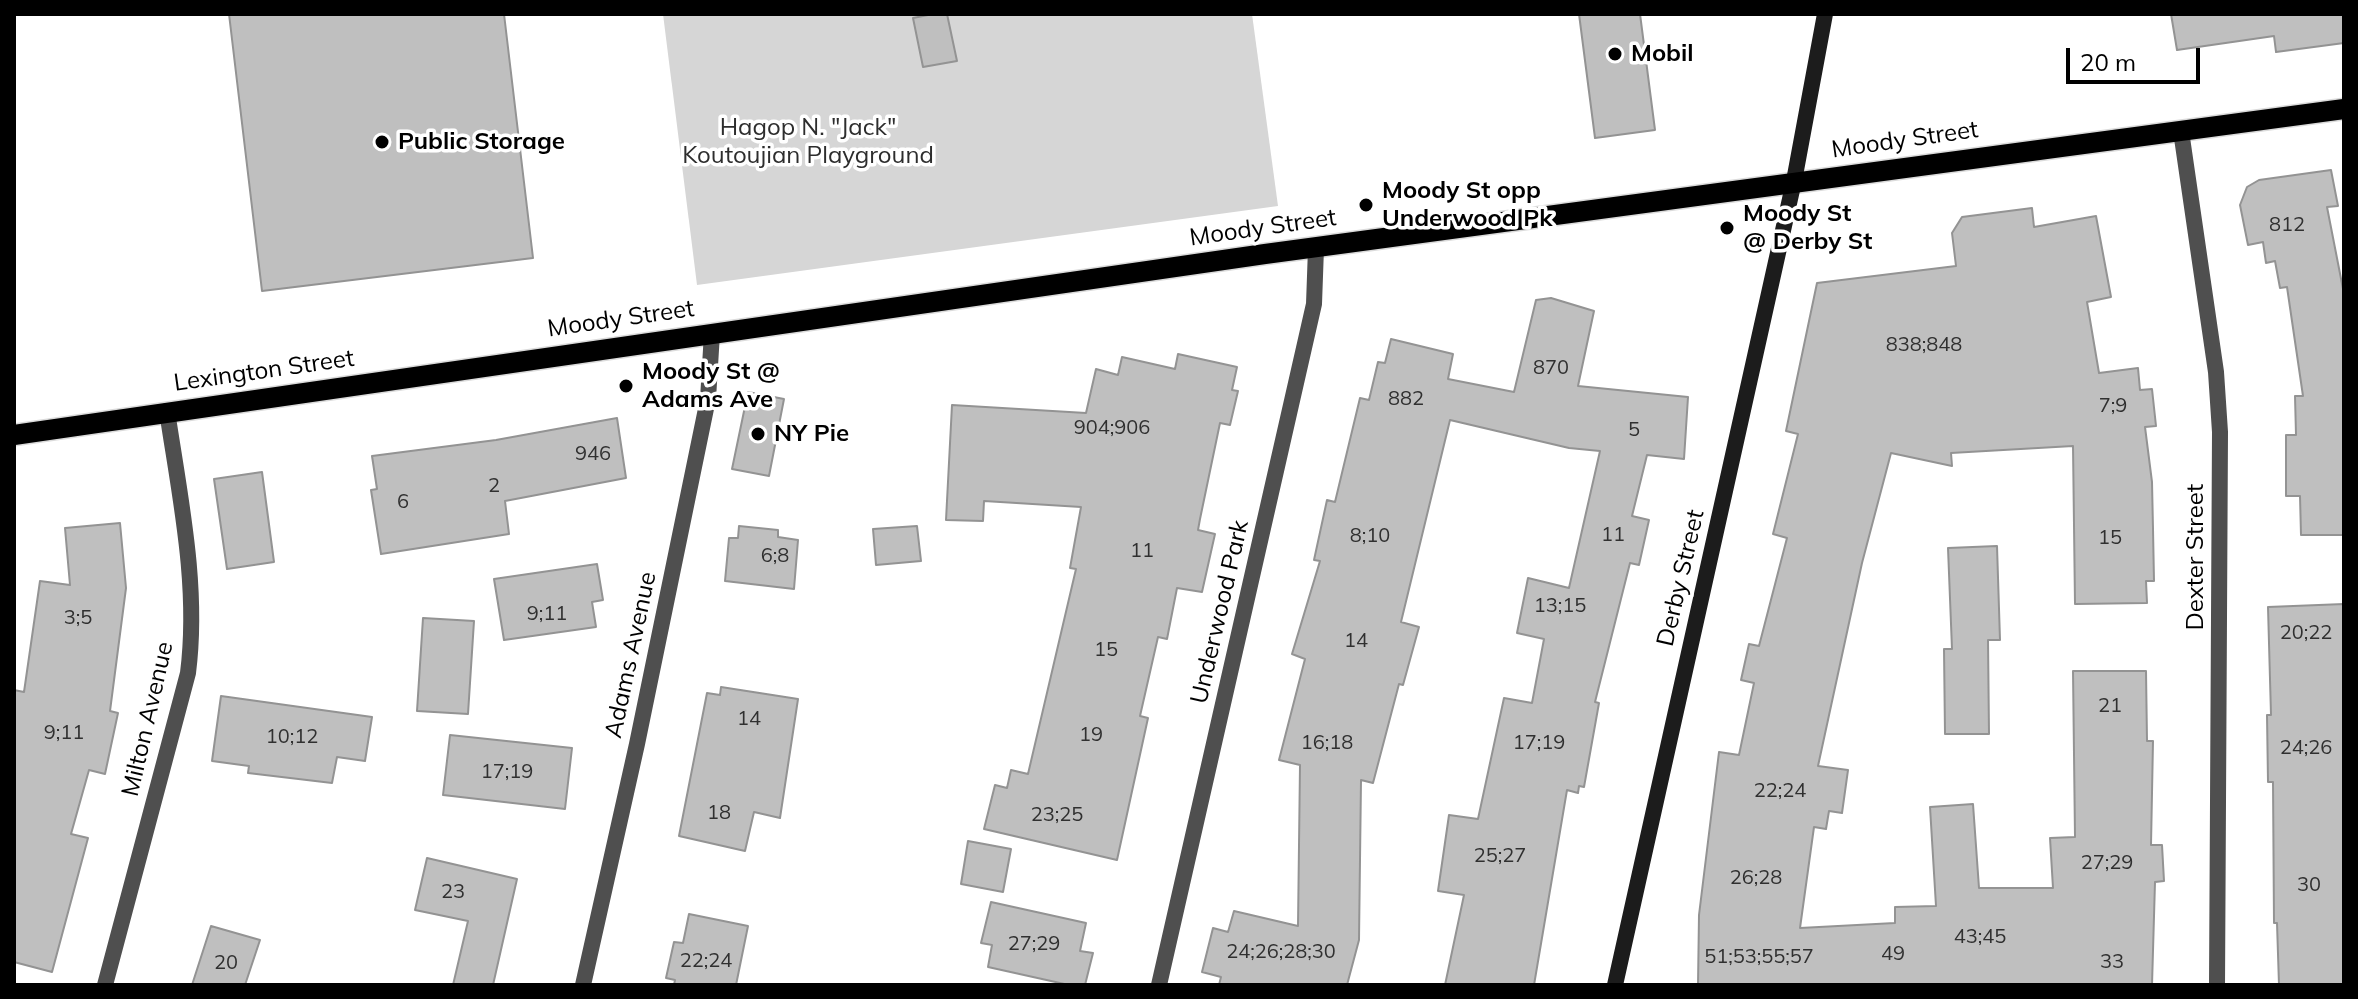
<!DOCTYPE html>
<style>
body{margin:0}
#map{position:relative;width:2358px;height:999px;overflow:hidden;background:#fff;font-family:Mulish,sans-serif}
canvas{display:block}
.frame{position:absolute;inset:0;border:16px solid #000;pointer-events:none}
.scale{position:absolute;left:2066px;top:48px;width:134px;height:36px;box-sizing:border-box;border:4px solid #000;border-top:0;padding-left:10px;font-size:24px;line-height:28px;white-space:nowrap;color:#000;-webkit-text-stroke:6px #fff;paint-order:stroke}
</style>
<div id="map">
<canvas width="2358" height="999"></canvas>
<div class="frame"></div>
<div class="scale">20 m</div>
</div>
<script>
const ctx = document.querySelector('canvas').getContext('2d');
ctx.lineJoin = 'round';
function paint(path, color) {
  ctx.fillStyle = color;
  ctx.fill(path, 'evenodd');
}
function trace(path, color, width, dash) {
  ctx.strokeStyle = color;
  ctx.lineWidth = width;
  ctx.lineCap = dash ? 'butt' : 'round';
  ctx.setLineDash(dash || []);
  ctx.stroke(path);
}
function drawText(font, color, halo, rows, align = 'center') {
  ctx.font = font + ' Mulish,sans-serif';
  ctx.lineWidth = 7;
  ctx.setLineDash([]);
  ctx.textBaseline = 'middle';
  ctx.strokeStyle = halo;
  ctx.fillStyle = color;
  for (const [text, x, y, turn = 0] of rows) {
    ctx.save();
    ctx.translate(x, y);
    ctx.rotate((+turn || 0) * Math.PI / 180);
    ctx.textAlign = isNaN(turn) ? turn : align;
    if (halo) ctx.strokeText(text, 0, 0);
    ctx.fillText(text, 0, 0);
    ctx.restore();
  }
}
const green = new Path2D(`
 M663 14H1252L1278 206 697 285Z`);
const building = new Path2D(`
 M229 14H504L533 258 262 291Z
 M933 14H947L957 61 923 67 913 18Z
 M1579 14H1640L1655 130 1595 138Z
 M2171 14H2344V43L2276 52 2274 36 2177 50Z
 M2331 170 2338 206 2327 207 2344 294V535H2301L2300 496H2286V435H2296L2295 396H2303L2287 287 2280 288 2275 261 2266 263 2263 242 2248 245 2240 205 2247 187 2259 180Z
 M2032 208 2034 227 2096 216 2111 297 2087 302 2099 373 2138 368 2140 390 2152 389 2156 426 2145 427 2152 482 2153 529 2154 581H2146L2147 603 2075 604 2073 446 1951 453 1952 466 1891 453 1862 563 1818 766 1848 770 1842 813 1829 811 1826 829 1814 827 1800 928 1895 923V907L1936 906 1930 807 1973 804 1979 888H2053L2050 838 2075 837 2073 671H2146L2147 741H2153L2151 845H2162L2164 881 2155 882 2152 985H1698L1699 915 1719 752 1739 755 1754 683 1741 680 1749 644 1759 646 1787 538 1773 534 1798 434 1786 431 1817 283 1956 266 1952 233 1962 217Z
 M1551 298 1594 311 1578 386 1688 397 1684 459 1647 455 1632 516 1649 520 1639 565 1630 563 1595 702 1599 703 1584 787 1579 786 1578 793 1567 790 1534 985H1445L1464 895 1438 891 1449 815 1478 819 1504 698 1532 703 1544 639 1517 633 1528 578 1569 588 1600 451 1569 448 1450 420 1401 622 1419 627 1403 685 1399 684 1373 783 1361 780 1359 940 1347 985H1219L1221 977 1202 972 1213 928 1228 932 1234 911 1298 926 1300 765 1279 760 1305 659 1292 654 1320 561 1314 560 1327 500 1335 502 1360 398 1369 400 1378 362 1385 363 1391 339 1453 354 1448 379 1514 392 1536 300Z
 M1178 354 1237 367 1232 390 1238 391 1230 425 1220 423 1200 519 1198 530 1215 534 1202 592 1177 588 1167 639 1158 637 1140 716 1148 718 1117 860 984 829 995 785 1007 788 1011 770 1028 774 1076 569 1070 568 1081 507 984 501 983 521 946 520 952 405 1086 413 1096 369 1118 375 1122 357 1175 369Z
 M748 392 784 399 769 476 732 469Z
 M617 418 626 478 505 501 509 534 381 554 371 490 377 489 372 456 496 440Z
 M262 472 274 562 227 569 214 479Z
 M120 523 126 588 110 711 118 713 105 774 89 770 71 834 88 838 52 972 14 962V690L24 692 40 581 70 585 65 528Z
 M739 526 778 530V537L798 540 794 589 725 581 729 538H738Z
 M917 526 921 561 876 565 873 529Z
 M1997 546 2000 640H1988L1989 734H1945L1944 649H1952L1948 548Z
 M597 564 603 600 592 602 596 627 504 640 494 579Z
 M2344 604V985H2279L2277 923H2274L2273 782H2268L2267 715H2271L2268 607Z
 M423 618 474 621 468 714 417 711Z
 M721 687 798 699 780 818 754 812 745 851 679 836 707 693 720 695Z
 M221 696 372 717 365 761 337 757 332 783 248 773 249 766 212 761Z
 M450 735 572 748 565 809 443 795Z
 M968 841 1011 849 1003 892 961 884Z
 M427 858 517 879 493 985H453L468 921 415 910Z
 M991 902 1086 923 1080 951 1093 953 1085 985H1069L988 967 992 945 981 943Z
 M689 914 748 926 736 985H674L675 980 666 978 674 942 683 943Z
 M211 926 260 940 245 985H192Z`);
const street = new Path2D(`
 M2181 131 2216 372 2220 432 2217 985
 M105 985 188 673C199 586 180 498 167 411
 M583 985 637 744 708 399 712 333
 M1159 985 1314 304 1316 248`);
const secondary = new Path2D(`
 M1615 985 1794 181 1825 14`);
const primary = new Path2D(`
 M14 435 1265 254 2344 109`);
const markers = [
 [1615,54,8,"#000"],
 [382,142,8,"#000"],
 [1366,205,8,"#000"],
 [1727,228,8,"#000"],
 [626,386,8,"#000"],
 [758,434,8,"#000"]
];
const numberNames = [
 ["812",2287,225],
 ["838;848",1924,345],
 ["870",1551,368],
 ["882",1406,399],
 ["7;9",2113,406],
 ["904;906",1112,428],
 ["5",1634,430],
 ["946",593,454],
 ["2",494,486],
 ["6",403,502],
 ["11",1613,535],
 ["8;10",1370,536],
 ["15",2110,538],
 ["11",1142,551],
 ["6;8",775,556],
 ["13;15",1560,606],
 ["9;11",547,614],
 ["3;5",78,618],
 ["20;22",2306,633],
 ["14",1356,641],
 ["15",1106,650],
 ["21",2110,706],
 ["14",749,719],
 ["9;11",64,733],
 ["19",1091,735],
 ["10;12",292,737],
 ["16;18",1327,743],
 ["17;19",1539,743],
 ["24;26",2306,748],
 ["17;19",507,772],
 ["22;24",1780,791],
 ["18",719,813],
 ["23;25",1057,815],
 ["25;27",1500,856],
 ["27;29",2107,863],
 ["26;28",1756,878],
 ["30",2309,885],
 ["23",453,892],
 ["43;45",1980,937],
 ["27;29",1034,944],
 ["24;26;28;30",1281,952],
 ["49",1893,954],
 ["51;53;55;57",1759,957],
 ["22;24",706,961],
 ["33",2112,962],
 ["20",226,963]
];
const poiNames = [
 ["Mobil",1631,54],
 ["Public Storage",398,142],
 ["Moody St opp",1382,191],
 ["Underwood Pk",1382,219],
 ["Moody St",1743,214],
 ["@ Derby St",1743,242],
 ["Moody St @",642,372],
 ["Adams Ave",642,400],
 ["NY Pie",774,434]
];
const parkNames = [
 ["Hagop N. \"Jack\"",808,128],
 ["Koutoujian Playground",808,156]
];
const streetNames = [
 ["Moody Street",1905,140,-8],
 ["Moody Street",1263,228,-8],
 ["Moody Street",621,319,-8],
 ["Lexington Street",264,371,-8],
 ["Dexter Street",2196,557,-90],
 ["Derby Street",1681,578,-77],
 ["Underwood Park",1220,612,-77],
 ["Adams Avenue",631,655,-78],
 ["Milton Avenue",148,719,-77]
];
paint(green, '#d6d6d6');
paint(building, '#bfbfbf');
trace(building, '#939393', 2);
trace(primary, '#dbdbdb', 23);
trace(street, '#4f4f4f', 16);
trace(secondary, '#1c1c1c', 16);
trace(primary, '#000', 20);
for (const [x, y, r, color] of markers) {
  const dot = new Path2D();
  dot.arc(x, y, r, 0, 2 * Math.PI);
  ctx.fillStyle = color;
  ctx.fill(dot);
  trace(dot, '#fff', 3);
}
drawText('20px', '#303030', null, numberNames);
drawText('bold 24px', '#000', '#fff', poiNames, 'left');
drawText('24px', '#2d2d2d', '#fff', parkNames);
drawText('24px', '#000', '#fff', streetNames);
</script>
